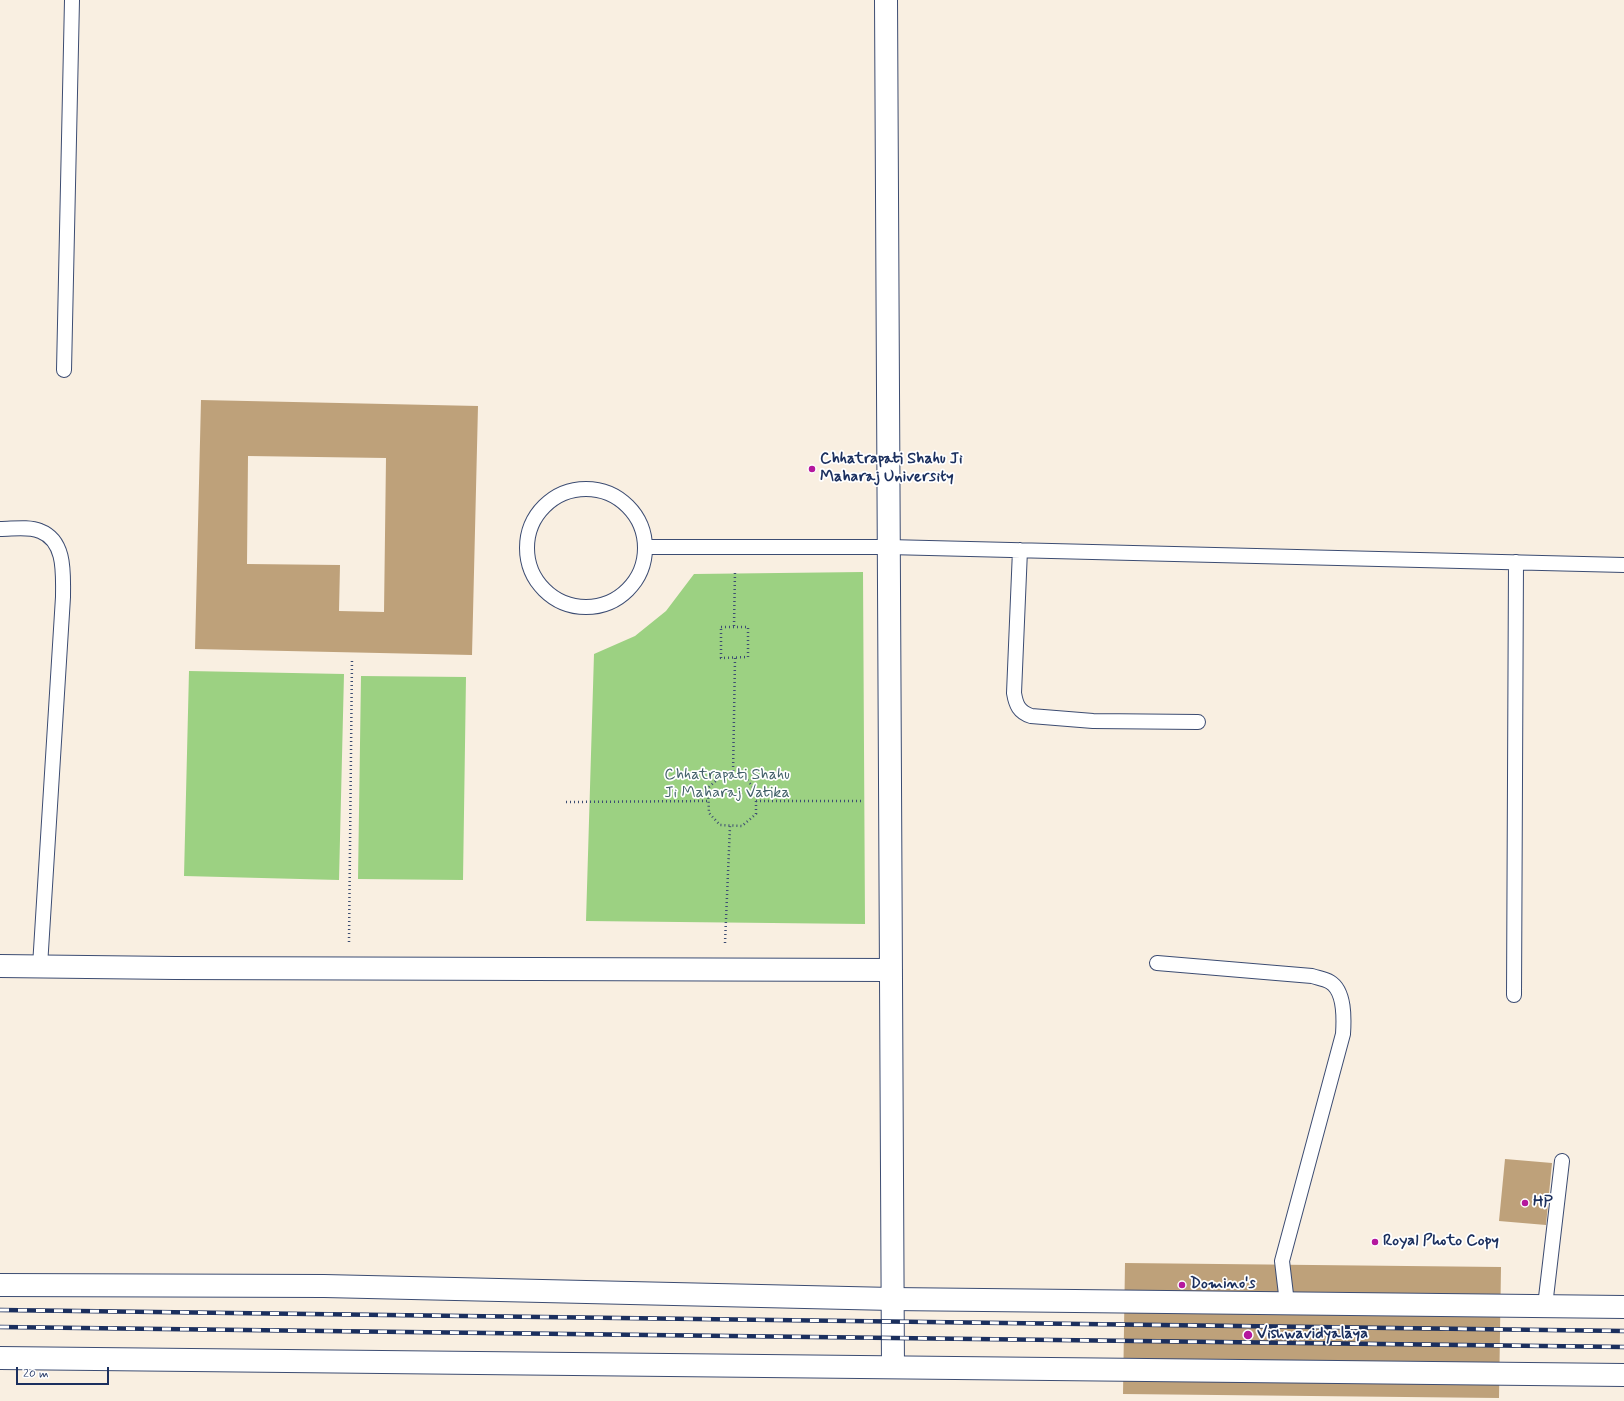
<!DOCTYPE html>
<style>
body{margin:0}
#map{position:relative;width:1624px;height:1401px;overflow:hidden;background:#f9efe1;font-family:Mynerve,sans-serif}
canvas{display:block}
.scale{position:absolute;left:16px;top:1367px;width:93px;height:18px;box-sizing:border-box;border:2px solid #1b2f5e;border-top:0;padding-left:5px;font-size:12px;line-height:14px;white-space:nowrap;color:#1b2f5e;-webkit-text-stroke:3px #fff;paint-order:stroke}
</style>
<div id="map">
<canvas width="1624" height="1401"></canvas>
<div class="scale">20 m</div>
</div>
<script>
const ctx = document.querySelector('canvas').getContext('2d');
ctx.lineJoin = 'round';
function paint(path, color) {
  ctx.fillStyle = color;
  ctx.fill(path, 'evenodd');
}
function trace(path, color, width, dash) {
  ctx.strokeStyle = color;
  ctx.lineWidth = width;
  ctx.lineCap = dash ? 'butt' : 'round';
  ctx.setLineDash(dash || []);
  ctx.stroke(path);
}
function drawText(font, color, halo, rows, align = 'center') {
  ctx.font = font + ' Mynerve,sans-serif';
  ctx.lineWidth = 3.5;
  ctx.setLineDash([]);
  ctx.textBaseline = 'middle';
  ctx.strokeStyle = halo;
  ctx.fillStyle = color;
  for (const [text, x, y, turn = 0] of rows) {
    ctx.save();
    ctx.translate(x, y);
    ctx.rotate((+turn || 0) * Math.PI / 180);
    ctx.textAlign = isNaN(turn) ? turn : align;
    if (halo) ctx.strokeText(text, 0, 0);
    ctx.fillText(text, 0, 0);
    ctx.restore();
  }
}
const green = new Path2D(`
 M863 572 865 924 586 921 594 654 635 636 666 611 694 574Z
 M189 671 344 674 339 880 184 876Z
 M361 676 466 677 463 880 358 879Z`);
const building = new Path2D(`
 M201 400 478 406 472 655 195 649ZM248 456 386 458 384 612 339 611 340 565 247 564Z
 M1505 1159 1552 1163 1546 1225 1499 1221Z
 M1125 1263 1501 1267 1499 1398 1123 1394Z`);
const path = new Path2D(`
 M734 626 735 571
 M721 627H748V657L721 658Z
 M733 775 745 777 756 791V814L742 826 720 825 709 813 708 788 721 776Z
 M733 775 735 658
 M756 801H864
 M566 802 708 801
 M349 942 352 658
 M725 943 730 826`);
const lane = new Path2D(`
 M64 370 72 0
 M527 548a59 59 0 1 1 118 0a59 59 0 1 1-118 0Z
 M0 529C13 529 28 526 40 531 66 541 63 574 63 597L40 966
 M647 547H888L1624 565
 M1020 550 1014 693C1016 705 1019 712 1031 716L1093 721 1198 722
 M1157 963 1312 976C1318 978 1325 979 1330 982 1345 991 1344 1019 1343 1034L1282 1261 1287 1303
 M1514 995 1516 562
 M1545 1306 1562 1161`);
const street = new Path2D(`
 M886 0 893 1367
 M0 966 175 968 891 970`);
const highway = new Path2D(`
 M0 1285 324 1286 892 1299 1624 1307
 M0 1358 1624 1375`);
const rail = new Path2D(`
 M0 1310 1624 1331
 M0 1327 1624 1347`);
const markers = [
 [812,469,4,"#b5179e"],
 [1525,1203,4,"#b5179e"],
 [1375,1242,4,"#b5179e"],
 [1182,1285,4,"#b5179e"],
 [1248,1335,5,"#b5179e"]
];
const poiNames = [
 ["Chhatrapati Shahu Ji",820,460],
 ["Maharaj University",820,478],
 ["HP",1533,1203],
 ["Royal Photo Copy",1383,1242],
 ["Domino's",1190,1285],
 ["Vishwavidyalaya",1257,1335]
];
const parkNames = [
 ["Chhatrapati Shahu",727,776],
 ["Ji Maharaj Vatika",727,794]
];
paint(green, '#9cd182');
paint(building, '#bea17a');
trace(lane, '#3c4c72', 16);
trace(street, '#3c4c72', 24);
trace(highway, '#3c4c72', 24);
trace(path, '#3c4c72', 2.5, [1, 3]);
trace(lane, '#fff', 14);
trace(street, '#fff', 22);
trace(highway, '#fff', 22);
trace(rail, '#1b2f5e', 4.5);
trace(rail, '#fff', 3, [9]);
for (const [x, y, r, color] of markers) {
  const dot = new Path2D();
  dot.arc(x, y, r, 0, 2 * Math.PI);
  ctx.fillStyle = color;
  ctx.fill(dot);
  trace(dot, '#fff', 1.5);
}
drawText('bold 16px', '#1b2f5e', '#fff', poiNames, 'left');
drawText('16px', '#426069', '#fff', parkNames);
</script>
